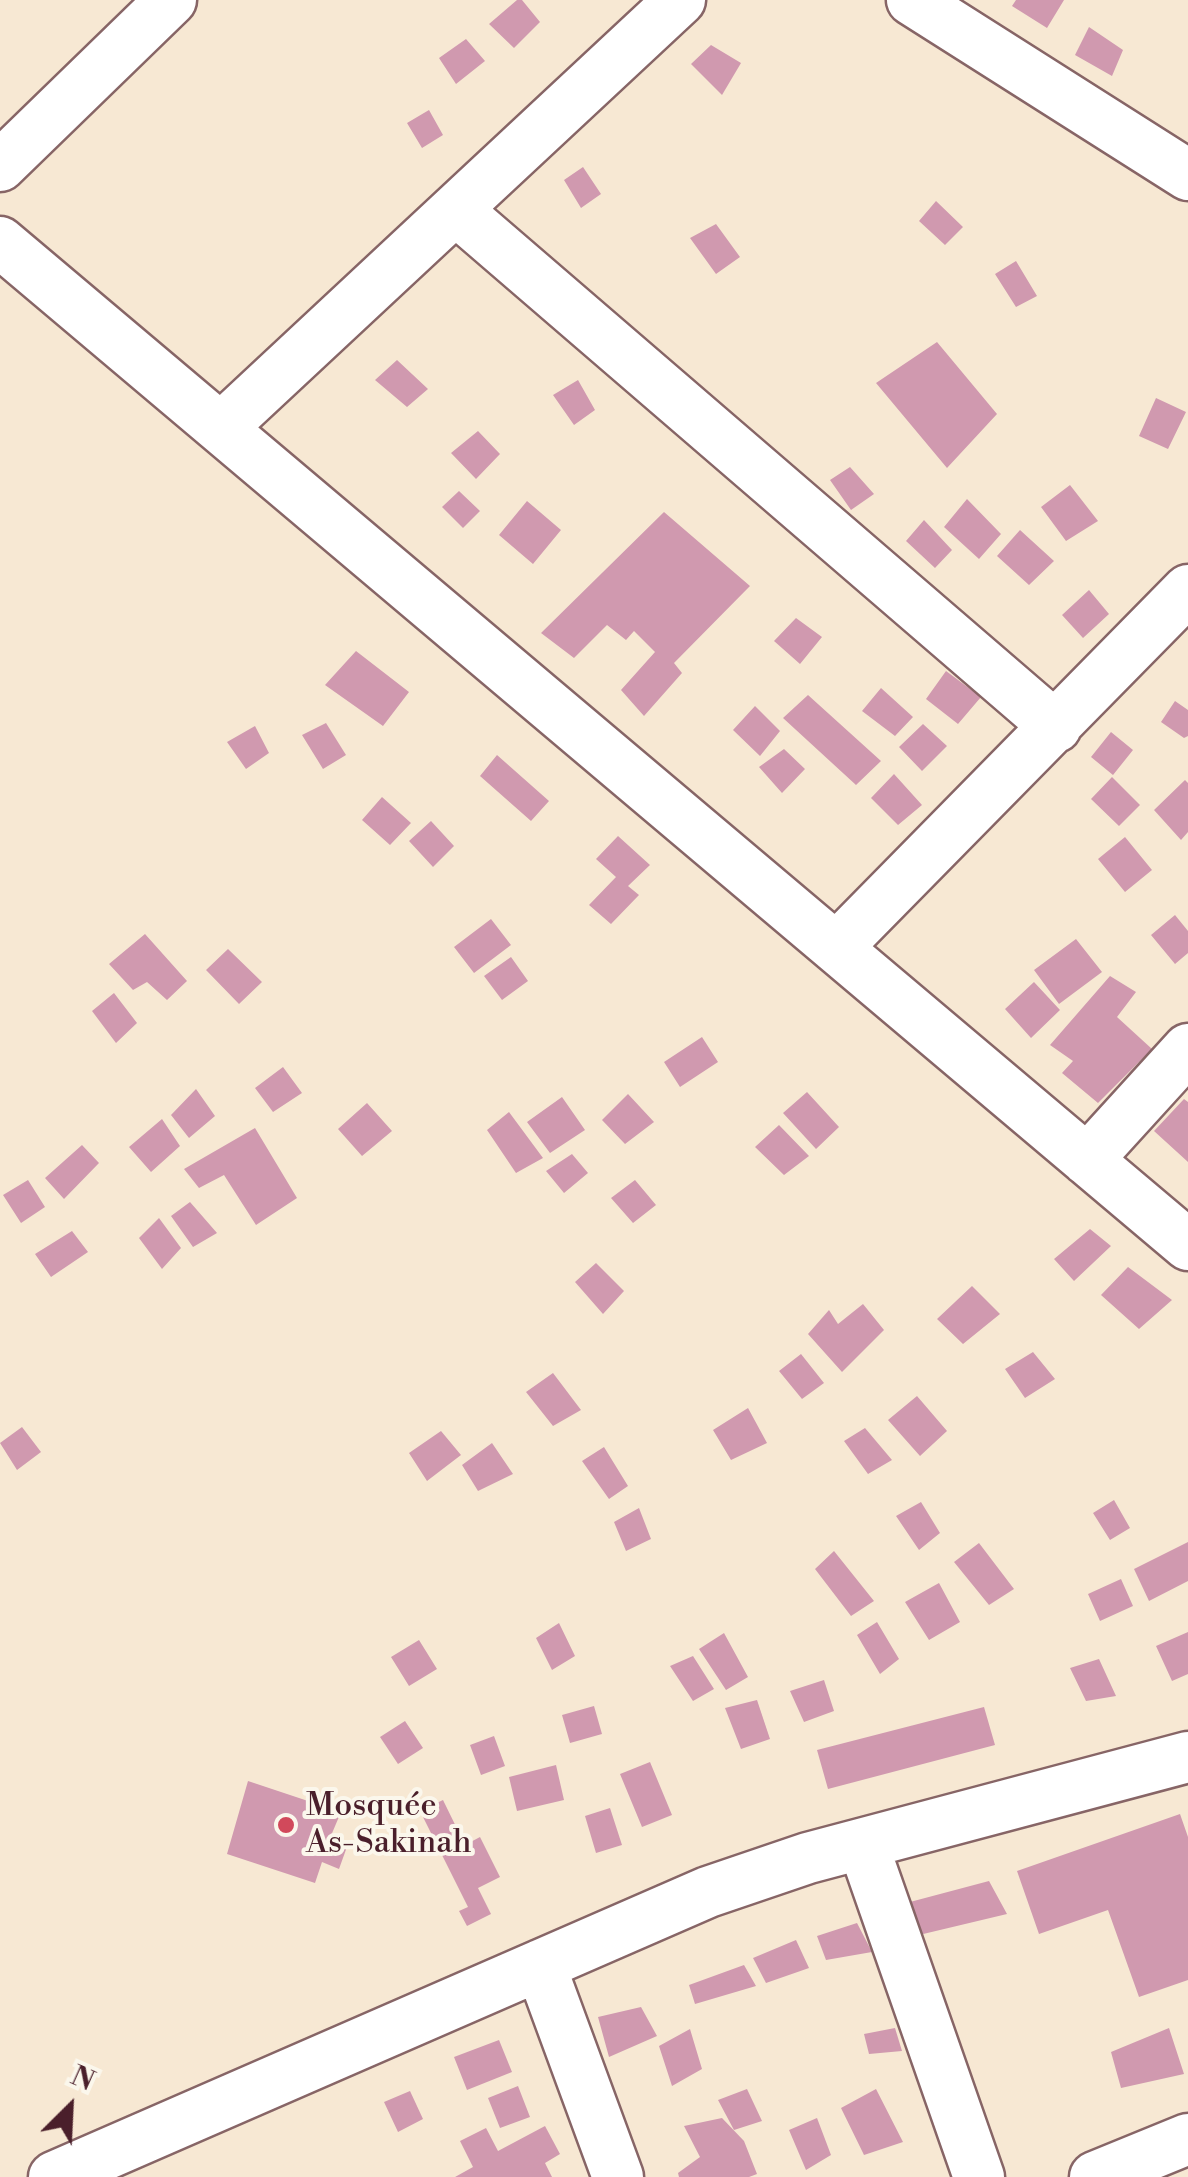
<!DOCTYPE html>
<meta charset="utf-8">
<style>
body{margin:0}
#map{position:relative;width:1188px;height:2177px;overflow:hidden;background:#f7e8d3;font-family:"Libre Bodoni",serif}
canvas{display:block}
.north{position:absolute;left:20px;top:2057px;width:100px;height:100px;-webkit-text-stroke:8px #fbf7ec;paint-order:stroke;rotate:24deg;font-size:28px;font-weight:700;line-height:40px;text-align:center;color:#4a1f2b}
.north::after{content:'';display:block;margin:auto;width:35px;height:45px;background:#4a1f2b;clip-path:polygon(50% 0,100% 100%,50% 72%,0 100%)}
</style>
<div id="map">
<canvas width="1188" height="2177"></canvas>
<div class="north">N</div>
</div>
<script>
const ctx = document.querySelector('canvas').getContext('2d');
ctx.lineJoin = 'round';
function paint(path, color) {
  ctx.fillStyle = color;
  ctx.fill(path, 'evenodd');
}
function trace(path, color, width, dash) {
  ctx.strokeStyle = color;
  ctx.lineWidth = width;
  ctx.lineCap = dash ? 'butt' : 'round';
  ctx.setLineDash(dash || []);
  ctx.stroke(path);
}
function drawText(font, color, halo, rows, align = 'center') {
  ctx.font = font + ' "Libre Bodoni",serif';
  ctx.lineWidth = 8;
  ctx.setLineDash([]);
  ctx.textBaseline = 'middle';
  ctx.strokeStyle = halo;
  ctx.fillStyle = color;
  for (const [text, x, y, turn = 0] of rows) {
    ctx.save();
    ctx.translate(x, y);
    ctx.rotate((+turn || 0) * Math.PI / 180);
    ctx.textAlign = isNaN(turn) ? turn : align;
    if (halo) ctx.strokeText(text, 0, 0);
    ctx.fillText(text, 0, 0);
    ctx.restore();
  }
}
const building = new Path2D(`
 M517 0H522L540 22 514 48 489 24Z
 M1016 0H1064L1047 28 1012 6Z
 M1089 27 1123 50 1112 76 1075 55Z
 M466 39 485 61 456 84 439 58Z
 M711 45 741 63 722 95 691 64Z
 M429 110 443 135 422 148 407 123Z
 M583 167 601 194 581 208 564 180Z
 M936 201 963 227 945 245 919 221Z
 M716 224 740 257 716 274 690 238Z
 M1016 261 1037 296 1016 307 995 274Z
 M937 342 997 414 947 468 876 383Z
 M397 360 428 389 407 407 375 380Z
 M578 380 595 410 574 425 553 395Z
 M1156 398 1186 412 1168 449 1139 436Z
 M478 431 500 454 476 479 451 453Z
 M850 467 874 494 851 510 830 480Z
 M1070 485 1098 521 1066 541 1041 507Z
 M459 491 480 511 463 528 442 507Z
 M967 499 1001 534 979 559 944 527Z
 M527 501 561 530 533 564 499 535Z
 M664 512 750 586 674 663 682 673 644 716 621 690 655 652 634 631 626 640 607 625 574 658 541 633Z
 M924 520 952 550 935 568 906 541Z
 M1020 530 1054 561 1029 585 997 556Z
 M1089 590 1109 614 1083 638 1062 615Z
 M796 618 822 637 800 664 774 641Z
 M356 651 409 692 383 726 325 685Z
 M946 671 981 697 958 724 926 699Z
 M881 688 913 717 895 736 862 711Z
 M808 695 881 761 856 785 783 718Z
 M1175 701 1188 710V736L1184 738 1161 722Z
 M755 706 780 731 760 756 733 730Z
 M326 723 346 755 323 769 302 735Z
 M923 724 947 746 922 771 899 747Z
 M255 726 269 753 246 769 227 742Z
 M1111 732 1133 750 1113 775 1091 757Z
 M784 749 805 769 782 793 759 767Z
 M497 755 549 801 531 821 480 776Z
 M894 774 922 805 898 825 871 798Z
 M1112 777 1140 805 1119 826 1091 799Z
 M1185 780 1188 783V832L1181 840 1154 810Z
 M382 797 411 823 390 845 362 820Z
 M431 821 454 846 433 867 409 841Z
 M618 836 650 865 628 886 639 895 611 924 589 905 616 877 596 859Z
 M1125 837 1152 870 1125 892 1098 859Z
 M1175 915 1188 931V953L1175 964 1151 935Z
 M491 919 511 945 474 973 454 947Z
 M145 934 187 981 167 1000 147 982 133 990 109 964Z
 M1076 939 1102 972 1059 1004 1034 970Z
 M228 949 262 982 239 1004 206 970Z
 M511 957 528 981 502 1000 484 976Z
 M1110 976 1136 992 1117 1017 1152 1049 1098 1103 1062 1073 1073 1061 1050 1045Z
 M1034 982 1060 1010 1031 1038 1005 1009Z
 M114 993 137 1023 116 1043 92 1011Z
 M702 1037 718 1062 680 1087 664 1062Z
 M283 1067 302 1093 273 1112 255 1088Z
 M196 1089 215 1116 189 1138 171 1115Z
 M807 1092 839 1127 816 1149 783 1113Z
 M628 1094 654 1122 625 1144 602 1120Z
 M562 1097 585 1130 550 1153 527 1122Z
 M1184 1099 1188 1102V1162L1154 1131Z
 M367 1103 392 1131 362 1156 338 1129Z
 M509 1112 543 1158 516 1173 487 1130Z
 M162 1119 180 1146 151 1172 129 1147Z
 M779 1125 809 1156 784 1175 755 1147Z
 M255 1128 297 1198 256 1225 224 1175 199 1188 184 1169Z
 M82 1145 99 1163 64 1199 45 1178Z
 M572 1154 588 1173 564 1193 546 1171Z
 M28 1180 45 1207 21 1223 3 1195Z
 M635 1180 656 1205 633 1223 611 1198Z
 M190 1202 217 1233 193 1247 171 1216Z
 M159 1218 181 1248 162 1269 139 1238Z
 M1090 1229 1111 1246 1074 1281 1054 1259Z
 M72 1231 88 1252 51 1277 35 1254Z
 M596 1263 624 1291 603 1314 575 1282Z
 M1128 1267 1172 1300 1139 1329 1101 1295Z
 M972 1286 1000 1314 963 1344 937 1319Z
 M863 1304 884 1330 842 1372 808 1334 829 1310 838 1324Z
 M1033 1352 1055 1379 1025 1398 1005 1369Z
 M801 1354 824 1383 802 1399 779 1371Z
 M553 1373 581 1410 553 1426 526 1392Z
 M917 1396 947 1431 920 1456 888 1420Z
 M748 1408 767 1443 731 1460 713 1430Z
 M22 1427 41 1452 17 1470 0 1443Z
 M865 1428 892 1460 868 1474 844 1441Z
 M441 1431 461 1455 427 1481 409 1453Z
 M492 1443 513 1474 478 1491 462 1465Z
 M604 1447 628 1486 609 1499 582 1461Z
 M1114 1500 1130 1528 1110 1540 1093 1513Z
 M921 1502 940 1533 919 1550 896 1516Z
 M639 1508 651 1539 626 1551 614 1522Z
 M1188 1542V1581L1149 1601 1134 1569Z
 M979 1543 1014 1589 989 1605 954 1562Z
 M834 1551 874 1601 851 1616 815 1569Z
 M1121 1579 1133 1606 1100 1621 1088 1594Z
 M939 1583 960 1622 929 1640 905 1602Z
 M877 1622 899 1659 880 1674 857 1635Z
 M559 1623 575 1656 552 1670 536 1638Z
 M1188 1632V1674L1172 1681 1156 1646Z
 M724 1633 748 1677 726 1690 699 1649Z
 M419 1640 437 1669 409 1686 391 1657Z
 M693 1656 714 1689 693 1701 670 1666Z
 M1099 1659 1116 1696 1086 1701 1070 1668Z
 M824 1680 834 1711 804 1722 790 1691Z
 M757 1700 770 1739 741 1749 725 1708Z
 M594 1706 602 1734 570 1743 562 1715Z
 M984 1707 995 1745 828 1789 817 1750Z
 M405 1721 423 1748 398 1764 380 1737Z
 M494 1736 505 1766 481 1775 470 1745Z
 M650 1762 672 1815 642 1827 620 1774Z
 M556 1765 564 1800 517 1811 509 1777Z
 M248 1781 341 1812 330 1838 348 1844 339 1869 322 1862 315 1883 227 1854Z
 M443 1800 465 1845 480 1837 500 1877 478 1888 491 1914 467 1926 459 1911 468 1907 420 1811Z
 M610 1808 622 1845 596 1853 585 1816Z
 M1180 1814 1188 1837V1980L1139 1997 1108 1910 1039 1934 1017 1871Z
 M989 1881 1007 1914 919 1935 910 1902Z
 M857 1923 872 1952 826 1960 817 1936Z
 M796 1940 809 1968 766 1983 753 1958Z
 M744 1965 756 1986 695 2004 689 1985Z
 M641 2007 657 2036 609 2057 598 2017Z
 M895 2028 902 2051 869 2054 864 2034Z
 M1169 2028 1184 2074 1121 2088 1111 2052Z
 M690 2029 702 2069 672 2086 659 2046Z
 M499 2040 512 2072 467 2090 454 2057Z
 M518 2086 530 2117 500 2128 488 2098Z
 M747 2089 762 2121 734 2130 718 2100Z
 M876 2089 903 2142 864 2155 841 2108Z
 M410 2091 423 2119 398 2132 384 2102Z
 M722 2118 744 2141 757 2174 749 2177H679L678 2173 700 2157 684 2126Z
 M817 2118 831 2155 806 2170 789 2130Z
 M545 2126 560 2154 545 2163 552 2177H455L473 2167 460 2141 486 2128 498 2151Z`);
const street = new Path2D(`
 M912 0 1188 175
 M0 166 171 0
 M456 210 1056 727
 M0 242 1188 1245
 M221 428 680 0
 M836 948 1188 590
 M1087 1160 1188 1049
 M863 1845 979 2177
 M540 1965 618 2177
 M54 2177 708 1892 808 1858 1188 1757
 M1095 2177 1188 2139`);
const markers = [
 [286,1825,10,"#d1495b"]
];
const poiNames = [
 ["Mosquée",306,1807],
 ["As-Sakinah",306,1844]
];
paint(building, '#d099af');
trace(street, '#876566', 55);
trace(street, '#fff', 50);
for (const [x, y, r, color] of markers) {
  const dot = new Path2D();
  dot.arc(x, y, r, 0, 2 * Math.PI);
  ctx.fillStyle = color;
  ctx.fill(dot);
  trace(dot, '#fbf7ec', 4);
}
drawText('32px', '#4a1f2b', '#fbf7ec', poiNames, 'left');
</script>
